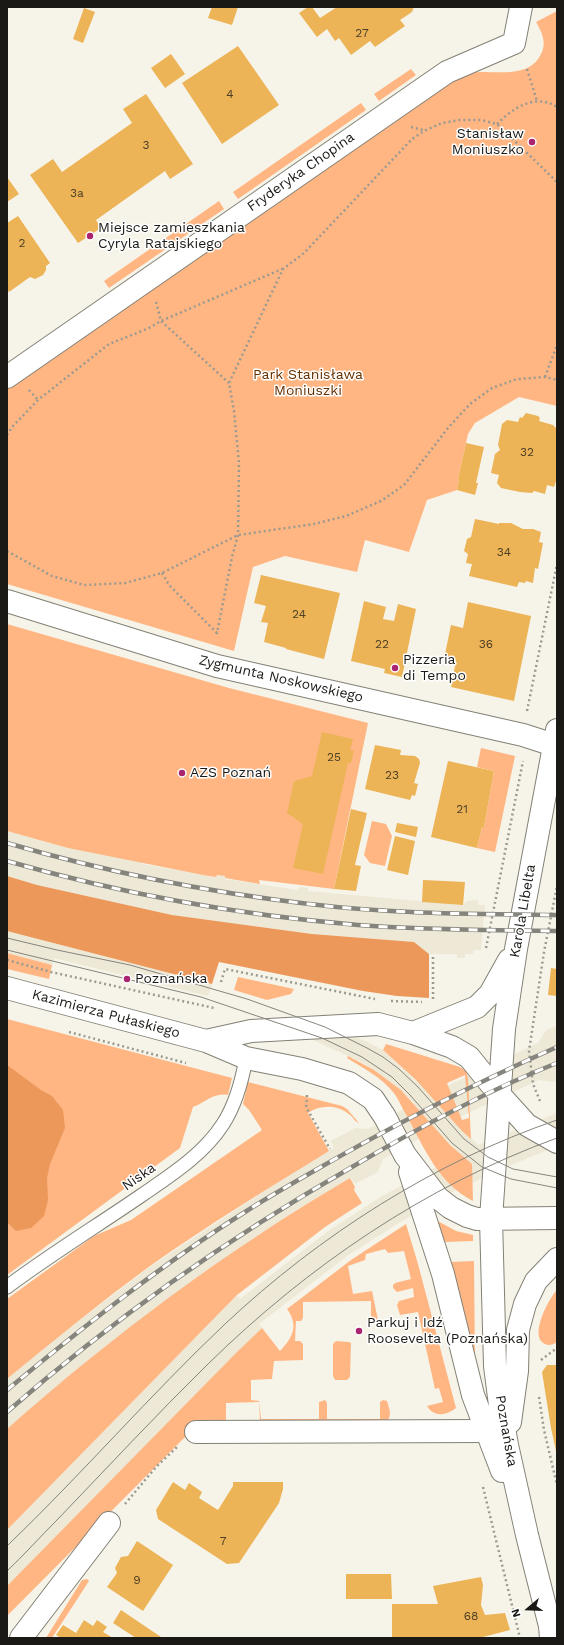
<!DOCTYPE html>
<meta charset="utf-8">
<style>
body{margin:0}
#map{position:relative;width:564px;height:1645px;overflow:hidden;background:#f6f4e8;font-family:"Work Sans",sans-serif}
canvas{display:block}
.frame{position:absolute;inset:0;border:8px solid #1a1915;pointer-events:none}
.north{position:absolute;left:508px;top:1589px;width:40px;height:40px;-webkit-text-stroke:3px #fff;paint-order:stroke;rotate:251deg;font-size:11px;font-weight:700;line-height:16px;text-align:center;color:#1a1915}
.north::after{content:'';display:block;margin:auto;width:14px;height:18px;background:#1a1915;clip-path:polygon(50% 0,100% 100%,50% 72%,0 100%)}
</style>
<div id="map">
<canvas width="564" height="1645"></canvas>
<div class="frame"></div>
<div class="north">N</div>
</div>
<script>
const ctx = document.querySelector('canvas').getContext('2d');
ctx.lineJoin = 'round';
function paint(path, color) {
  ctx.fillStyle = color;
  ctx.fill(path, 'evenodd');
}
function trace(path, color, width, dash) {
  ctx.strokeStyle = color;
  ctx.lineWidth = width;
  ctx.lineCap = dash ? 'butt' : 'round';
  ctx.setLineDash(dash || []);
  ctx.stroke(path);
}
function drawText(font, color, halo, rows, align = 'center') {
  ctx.font = font + ' "Work Sans",sans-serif';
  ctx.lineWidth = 3;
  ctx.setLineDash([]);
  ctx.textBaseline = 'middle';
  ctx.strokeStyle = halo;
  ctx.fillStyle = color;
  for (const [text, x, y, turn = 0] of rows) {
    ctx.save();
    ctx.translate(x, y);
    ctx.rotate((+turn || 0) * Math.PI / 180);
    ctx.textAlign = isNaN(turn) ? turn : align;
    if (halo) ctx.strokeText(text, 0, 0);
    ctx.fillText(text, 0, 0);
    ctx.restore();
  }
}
const built = new Path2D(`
 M7 831 68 848 134 860 142 862V864L216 877V875L225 876V879L298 890 299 887 308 888V891L463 905 467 901 478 900V905H485L481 950H473V954H465V958H457V954H429L414 942 312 934 172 915 37 885 7 876Z
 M7 931 212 984 208 996 54 958 52 965 7 953Z
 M557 1026V1080L553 1082 539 1080 453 1120 478 1145 557 1113V1146L492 1173 451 1193 399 1223 347 1256 259 1324 262 1328 7 1586V1530L237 1295 240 1299 328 1231 382 1196 460 1154 435 1130 383 1159 378 1172 355 1184 351 1178 296 1210 106 1346 7 1429V1379L55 1339 151 1266 281 1180 334 1148 331 1141 355 1128 368 1129 414 1103 401 1090 374 1070 361 1062 304 1036 348 1033 367 1042 383 1050 430 1094 538 1043 546 1030Z`);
const green = new Path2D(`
 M557 11V406L519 397 475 423 468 434 458 479H459L457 490 427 500 409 552 365 540 357 572 285 556 253 567 234 651 7 584V388L452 80C457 78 463 74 469 73 492 69 528 81 541 54 547 43 542 32 536 22Z
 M411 69 416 75 379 101 374 94Z
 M361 103 366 110 238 199 233 192Z
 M219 201 224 209 109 288 104 281Z
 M7 624 229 688 368 723 334 889 259 880 260 884 225 878V876L217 875 216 877 203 875 68 848 7 831Z
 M481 748 515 756 495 852 477 848 482 827H484L494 771 477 767Z
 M372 821 386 824 392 836 385 866 370 863 364 855Z
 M7 953 52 965 49 979 7 969Z
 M238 977 294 989 291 994 267 1000 234 990Z
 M7 1019 232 1078 228 1095C213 1092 205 1103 193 1107L180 1148 7 1275Z
 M386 1044 460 1067 466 1071 468 1078 471 1139 462 1131 416 1080 383 1050ZM465 1075 469 1118 462 1120 447 1083Z
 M348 1056 374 1070 401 1090 450 1145 472 1164 473 1201C439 1184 424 1148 407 1116 402 1109 399 1099 393 1092 381 1077 363 1068 347 1058Z
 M248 1082 342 1106 347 1109 359 1123C354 1121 354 1118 350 1115 337 1104 320 1105 308 1113L329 1151C269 1188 208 1225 150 1266 101 1302 54 1340 7 1379V1299L94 1236 131 1220 262 1130 249 1110 243 1104Z
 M350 1178 355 1187 354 1190 362 1203 325 1227 237 1295 7 1530V1429C113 1335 227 1250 350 1178Z
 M436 1220 456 1231 473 1235V1241L445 1242Z
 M406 1224 418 1264 456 1408C447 1415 434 1418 427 1406L443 1402 439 1388 435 1389 418 1312 400 1315 397 1305 399 1301 414 1297 413 1288 397 1292 393 1288V1285L395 1283 411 1279 404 1251 388 1253 385 1249 366 1254 365 1260 348 1266 353 1294 372 1291 378 1320 375 1321 371 1317V1301L303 1302V1318L301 1321H296L295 1341H300L303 1344V1360L274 1361 272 1379 251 1380V1400L259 1401 261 1419H319V1402L325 1400 327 1403V1419H380V1402L383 1400 387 1401C389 1408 393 1416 386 1422H260L259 1402 226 1403V1423H199L7 1616V1586L235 1354 262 1328 280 1351C293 1337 299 1326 287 1309L351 1260Z
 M474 1261 475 1364 450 1262Z
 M557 1290V1342C553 1345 549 1346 545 1344 528 1337 549 1298 557 1290Z
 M336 1341 349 1342 351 1343 350 1377 347 1380H335L333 1376V1344Z
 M87 1579 89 1581 52 1638H46L82 1580Z`);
const forest = new Path2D(`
 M7 876 37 885 172 915 312 934 414 942 429 954V998L397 996 363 991 219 962 212 984 7 931Z
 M7 1065 41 1090 52 1096 63 1110 65 1128 50 1164 47 1178 48 1200 44 1216 31 1228 16 1231 7 1222Z`);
const building = new Path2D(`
 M212 7H238L232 25 208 18Z
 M308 7H312L320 18 337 7H414L412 12 400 20 405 26 375 47 370 41 351 55 339 38 335 41 327 29 317 37 299 13Z
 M84 8 95 12 83 43 73 39Z
 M238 46 279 105 222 144 182 83Z
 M171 54 185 74 165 88 151 68Z
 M146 94 193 164 170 179 165 171 96 220 101 228 78 243 30 175 53 159 62 172 132 123 123 109Z
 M7 177 19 194 7 202Z
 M18 216 50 263 46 266V270L43 275 35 279 30 277 9 292 7 289V223Z
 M526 413 538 416 540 418 539 421 553 425 557 429V478L554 487 547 485 545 494 534 491 532 493 520 492 501 488 497 483 499 475 491 473 495 454 500 450 498 445 502 424 507 420 518 422 520 417 522 418Z
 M466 443 484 447 476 483H478L475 495 457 490 459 479H458Z
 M475 519 499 524V523H511L523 529H533L541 532 539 542 543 543 538 569 535 568 533 583 526 581 525 583 519 582 517 587 469 576 472 564 466 563 468 554 464 551 467 539 471 537Z
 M261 575 340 593 324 659 286 649V648L264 642 268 623 261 622 266 606 254 603Z
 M364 601 386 607 383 619 394 621 398 604 416 609 402 677 384 673 385 669 351 661Z
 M468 602 531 616 514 701 451 687 456 661 444 659 451 625 463 628Z
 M322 732 353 739 350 750 354 751 351 763H348L323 874 293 868 303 824 287 813 294 781 312 776Z
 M375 745 401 750 400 755 415 756 419 759 420 763 414 783 418 784 415 796 412 795 410 800 365 789Z
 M448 761 494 771 484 827H482L477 848 431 837Z
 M351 809 367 813 355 865 361 866 356 891 334 889Z
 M397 823 418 827 416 837 395 832Z
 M395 836 415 841 408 875 387 870Z
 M423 880 465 882 463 905 422 902Z
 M551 968 557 969V996L548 995Z
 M547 1365H557L556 1451 551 1428 542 1372Z
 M173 1482 185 1490 189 1483 202 1492 199 1498 218 1510 233 1486V1482H283V1489L279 1503 239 1563 227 1564 158 1519 156 1510Z
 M137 1541 173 1565 143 1611 107 1587 117 1573 115 1568 121 1557 128 1556Z
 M346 1574H391L392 1599H346Z
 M481 1577 483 1585 481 1605 485 1615 505 1613 510 1630 479 1638H392V1604H438L433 1586Z
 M121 1610 161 1637V1638H136L113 1623Z
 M84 1620 93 1626 97 1620 107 1627 103 1632 113 1638H61L56 1635 63 1625 76 1633Z`);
const path = new Path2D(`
 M527 69 537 101
 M497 124C513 108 535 93 557 107
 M411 127 423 130
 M156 302 161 321 229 383
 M545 377 557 345
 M29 390 38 400
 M7 435 12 427 38 400 109 344 147 329 161 321 282 269
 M7 551 52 576 84 585 125 583 162 573 238 535 314 524 346 516 381 501 404 485 448 428 470 404 492 388 517 379 545 377 557 380
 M162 573 169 585 217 633 232 557 238 535 239 463 234 411 229 383 283 269 304 253 412 139 424 131 442 123 460 120H481L497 124 557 182
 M527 711 557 564
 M486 948 523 761
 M7 960 51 972 214 1008
 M221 982 225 969 375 999
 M433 999V954
 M391 1001 422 1002
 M69 1032 186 1063
 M307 1095 306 1107 330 1149
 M540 1101 533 1084 529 1051 544 952 557 886
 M541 1360 557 1348
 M539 1397 544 1430 557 1485
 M483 1487 520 1638
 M125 1504 156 1467 178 1446`);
const service = new Path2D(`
 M7 1287C51 1254 97 1226 142 1195 171 1175 204 1154 223 1124 236 1104 242 1081 246 1058`);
const minor = new Path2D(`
 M7 377 447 72 514 43 521 7
 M7 601 217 666 523 735 557 746
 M196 1432 487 1431
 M21 1638 109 1523`);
const tertiary = new Path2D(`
 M7 988 206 1041 246 1058 302 1069 349 1083 373 1099 385 1117 405 1155 438 1198 451 1208 467 1216 477 1219 557 1218
 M413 1033 477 1007 490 994 509 960
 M206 1041 251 1031 378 1024 413 1033 452 1047 469 1057 499 1094 527 1125 557 1142
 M410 1172 443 1274 473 1395 502 1471
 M510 1422 517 1371 518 1330 525 1304 536 1281 557 1259
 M551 1638 550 1626 527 1535 507 1445 500 1405 495 1366 491 1219 504 1029 516 949 557 730`);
const tram = new Path2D(`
 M7 938 57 950 130 965 247 999 325 1027 367 1048 383 1057 399 1069 418 1087 464 1139 488 1157 513 1169 557 1177
 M7 950 201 997 322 1038 362 1057 392 1077 410 1095 452 1143 482 1167 511 1179 557 1188
 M7 1546C82 1474 150 1395 225 1324 320 1235 434 1162 557 1120
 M7 1571C24 1555 40 1537 57 1520 107 1468 156 1415 208 1364 308 1266 425 1186 557 1138`);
const rail = new Path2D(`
 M7 843C106 872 207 892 309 904 391 914 474 914 557 915
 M7 861C122 894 239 915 358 925 424 930 491 930 557 931
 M7 1390C83 1327 161 1265 245 1212 265 1199 286 1187 307 1175 388 1128 471 1085 557 1047
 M7 1412C113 1319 230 1237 352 1167 418 1128 486 1091 557 1063`);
const markers = [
 [532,142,4,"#a92570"],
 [90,236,4,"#a92570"],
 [395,668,4,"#a92570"],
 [182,773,4,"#a92570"],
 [127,979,4,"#a92570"],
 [359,1331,4,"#a92570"]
];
const numberNames = [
 ["27",362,33],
 ["4",230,94],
 ["3",146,145],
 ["3a",77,193],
 ["2",22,243],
 ["32",527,452],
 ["34",504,552],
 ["24",299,614],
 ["22",382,644],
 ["36",486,644],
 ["25",334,757],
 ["23",392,775],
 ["21",462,809],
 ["7",223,1541],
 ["9",137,1580],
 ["68",471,1616]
];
const poiNames = [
 ["Stanisław",524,134,"right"],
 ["Moniuszko",524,150,"right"],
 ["Miejsce zamieszkania",98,228],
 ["Cyryla Ratajskiego",98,244],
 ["Pizzeria",403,660],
 ["di Tempo",403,676],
 ["AZS Poznań",190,773],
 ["Poznańska",135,979],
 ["Parkuj i Idź",367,1323],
 ["Roosevelta (Poznańska)",367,1339]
];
const streetNames = [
 ["Fryderyka Chopina",301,172,-35],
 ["Zygmunta Noskowskiego",281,679,13],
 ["Karola Libelta",523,911,-80],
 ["Kazimierza Pułaskiego",106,1014,15],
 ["Niska",139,1177,-35],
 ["Poznańska",506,1431,80]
];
const parkNames = [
 ["Park Stanisława",308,375],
 ["Moniuszki",308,391]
];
paint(built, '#ede9d6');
paint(green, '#ffb683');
paint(forest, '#ec985b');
paint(building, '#ecb357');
trace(service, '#838176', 15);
trace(minor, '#838176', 24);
trace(tertiary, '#838176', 24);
trace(path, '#9b9a91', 2.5, [2, 3]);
trace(service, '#fff', 13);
trace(minor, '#fff', 22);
trace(tertiary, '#fff', 22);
trace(tram, '#86857d', 1);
trace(rail, '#86857d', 4.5);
trace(rail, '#fff', 3, [9]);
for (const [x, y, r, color] of markers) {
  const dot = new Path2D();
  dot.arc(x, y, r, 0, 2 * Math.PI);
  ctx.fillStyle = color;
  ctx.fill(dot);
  trace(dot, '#fff', 1.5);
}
drawText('12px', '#4e4026', null, numberNames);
drawText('14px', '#1a1915', '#fff', poiNames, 'left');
drawText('14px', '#1a1915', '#fff', streetNames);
drawText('14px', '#653000', '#fff', parkNames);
</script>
